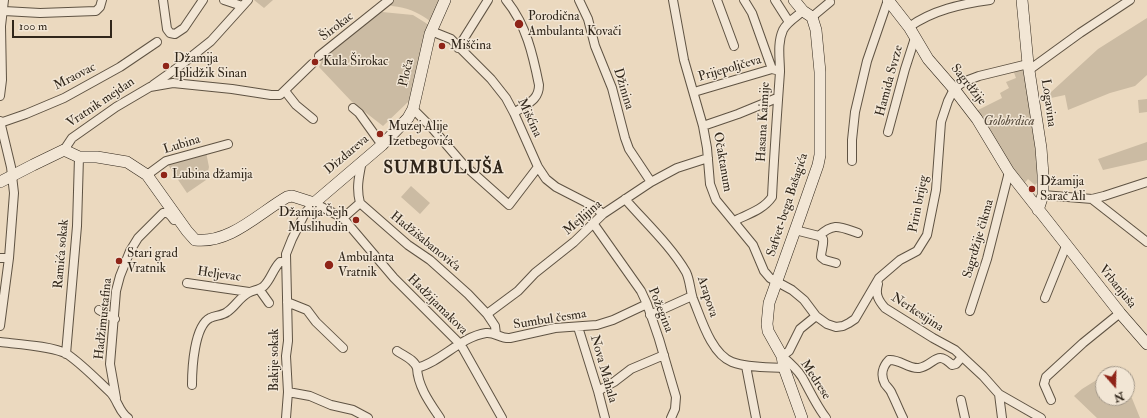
<!DOCTYPE html>
<meta charset="utf-8">
<style>
body{margin:0}
#map{position:relative;width:1147px;height:418px;overflow:hidden;background:#ebd9bf;font-family:"IM FELL Double Pica",serif}
canvas{display:block}
.north{position:absolute;left:1095px;top:366px;width:40px;height:40px;box-sizing:border-box;background:#f2e6d5;border:1px solid #a4998a;border-radius:50%;rotate:160deg;font-size:11px;font-weight:700;line-height:16px;text-align:center;color:#30261a}
.north::after{content:'';display:block;margin:auto;width:14px;height:18px;background:#8f2418;clip-path:polygon(50% 0,100% 100%,50% 72%,0 100%)}
.scale{position:absolute;left:12px;top:20px;width:100px;height:18px;box-sizing:border-box;border:2px solid #30261a;border-top:0;padding-left:5px;font-size:12px;line-height:14px;white-space:nowrap;color:#30261a;-webkit-text-stroke:3px #f2e6d5;paint-order:stroke}
</style>
<div id="map">
<canvas width="1147" height="418"></canvas>
<div class="north">N</div>
<div class="scale">100 m</div>
</div>
<script>
const ctx = document.querySelector('canvas').getContext('2d');
ctx.lineJoin = 'round';
function paint(path, color) {
  ctx.fillStyle = color;
  ctx.fill(path, 'evenodd');
}
function trace(path, color, width, dash) {
  ctx.strokeStyle = color;
  ctx.lineWidth = width;
  ctx.lineCap = dash ? 'butt' : 'round';
  ctx.setLineDash(dash || []);
  ctx.stroke(path);
}
function drawText(font, color, halo, rows, align = 'center') {
  ctx.font = font + ' "IM FELL Double Pica",serif';
  ctx.lineWidth = 3;
  ctx.setLineDash([]);
  ctx.textBaseline = 'middle';
  ctx.strokeStyle = halo;
  ctx.fillStyle = color;
  for (const [text, x, y, turn = 0] of rows) {
    ctx.save();
    ctx.translate(x, y);
    ctx.rotate((+turn || 0) * Math.PI / 180);
    ctx.textAlign = isNaN(turn) ? turn : align;
    if (halo) ctx.strokeText(text, 0, 0);
    ctx.fillText(text, 0, 0);
    ctx.restore();
  }
}
const green = new Path2D(`
 M254 0H273L264 8Z
 M394 0H439L430 21C416 11 408 8 392 6L390 5Z
 M382 12 413 15 429 25 411 97 408 102 383 126 352 102 319 67 322 60Z
 M1147 18V75L1135 86 1110 93 1068 110 1065 95 1051 98 1050 93 1098 49Z
 M1023 67 1037 139 1039 188 1037 186 1038 184 1037 183 1035 185 1028 179 1022 186 974 112 1002 98 1000 93 1009 88 1006 82 1016 78 1013 70Z
 M1147 99V112L1139 113 1138 100Z
 M1147 142V160L1103 170 1098 159Z
 M205 147 209 167 206 180 187 193 164 159Z
 M411 186 430 203 420 214 401 197Z
 M1103 376V398H1127V386L1140 418H1097L1074 396 1082 389Z`);
const street = new Path2D(`
 M163 0 167 29 170 33 175 34 184 28 203 0
 M224 0 242 6
 M506 0C526 24 533 55 539 85 539 101 526 104 514 113
 M579 0 588 19 595 46 612 88 625 138 629 149 651 182
 M673 0 684 60 703 126 707 148 710 184 716 200 753 245 764 271 770 278 792 290 804 300 816 316
 M717 0 734 46
 M744 0 752 13 772 69
 M775 0 789 22
 M4 11 40 13 96 11 100 7 102 0
 M812 17 830 2
 M909 27C933 10 961 4 990 0
 M431 31 451 39 491 79 506 98 514 113 538 167 546 179 556 187 593 206 603 214
 M458 48 488 0
 M319 56 389 0
 M1029 70 1080 33 1130 0
 M153 85 177 68 211 41 248 0
 M285 91 296 105 313 119
 M694 92 772 69 780 71
 M0 96 2 80 1 26 4 0
 M353 108 359 113 382 145
 M413 109 432 128 463 164 509 205 538 167
 M0 121 11 167 14 193 9 258 0 326
 M0 123 26 114 64 98 120 67 157 42
 M703 126 738 114 777 98
 M888 132 905 69 915 38
 M64 150 72 138 116 107 150 87 173 83 232 89 271 95H280L312 64
 M362 161C359 176 356 188 360 203L408 245 430 260 468 294 487 314 495 326 496 334
 M852 161V140L855 112 867 61 888 0
 M147 175 166 161 228 144
 M1043 195 1092 199 1104 196 1147 182
 M625 199C645 222 671 246 686 272 690 280 690 290 693 299 701 318 711 354 732 362 748 368 767 367 784 368
 M1092 199 1147 242
 M343 218 394 278 461 345 502 418
 M734 221C748 214 763 210 772 197 774 155 777 114 780 72 780 59 777 43 783 30 787 22 796 17 803 11
 M593 223 641 291 647 304 659 339 676 397 675 409 671 418
 M795 230 819 236 823 239C824 245 821 251 821 257L825 260 836 263
 M819 236C834 222 840 227 858 233
 M0 258H9
 M187 283 249 292
 M878 284C875 294 878 300 885 308L933 338 955 350 983 376 999 394 1041 418
 M259 289 269 303
 M1045 298 1066 246
 M287 302 307 310 316 322 343 348
 M99 310 115 319
 M970 311 987 259 1009 172
 M487 314 518 291 535 273 574 242 603 214 651 182 677 168 708 158
 M650 315 692 296
 M578 327 598 391 605 418
 M0 342C17 344 53 346 67 354 83 365 97 380 111 393 118 401 119 412 128 418
 M397 351C404 356 414 359 417 368 441 362 460 337 486 333 495 332 501 339 510 338L555 328 597 325 613 320 647 304
 M66 354 77 226 79 157
 M746 366 756 418
 M417 368C418 387 430 403 440 418
 M192 385C192 369 194 326 210 318 215 315 222 316 227 312 235 307 239 298 248 293 253 290 260 290 264 286 271 279 273 269 280 262H285
 M598 391 614 382 631 369 664 355
 M288 392 310 396 331 405 353 410 368 418
 M999 394 1002 418
 M116 398 110 364 116 291 120 276 130 251 138 238 163 213C169 212 171 216 174 220
 M961 400 965 418
 M1051 400 1044 384 1046 377 1083 343 1120 313
 M286 418 288 392 286 356 288 341 286 254 292 239 305 213 314 203 343 218 360 203
 M826 418C816 405 810 391 802 377 797 369 789 362 782 356L789 351 800 329 816 316 827 324 836 327 843 326 849 323 855 319 879 278 900 260 917 251 927 235 936 190 941 122 948 101 954 89 963 82 979 76 1028 64
 M903 418C899 410 896 402 892 394 891 390 887 387 885 384 880 375 883 366 889 360 900 359 908 369 919 368 935 365 936 349 952 365L956 364 962 357`);
const secondary = new Path2D(`
 M794 0 803 11 812 17 816 30 820 72V155L818 165 798 222 769 303 767 324 768 331 782 356 784 368 802 418
 M888 0 909 27 928 59 954 89 977 119 1009 172 1120 313 1147 344
 M1022 0 1028 64 1041 148 1043 175V195L1038 210
 M0 182 33 165 64 150 79 157H97L127 162 147 175 187 231 195 240C230 244 259 213 287 197L292 196 314 203 382 145 408 118 413 109 430 34 445 0`);
const markers = [
 [519,24,5,"#8f2418"],
 [442,46,4,"#8f2418"],
 [315,62,4,"#8f2418"],
 [166,66,4,"#8f2418"],
 [380,134,4,"#8f2418"],
 [164,175,4,"#8f2418"],
 [1032,189,4,"#8f2418"],
 [356,220,4,"#8f2418"],
 [119,261,4,"#8f2418"],
 [329,265,5,"#8f2418"]
];
const poiNames = [
 ["Porodična",528,17],
 ["Ambulanta Kovači",528,32],
 ["Miščina",450,46],
 ["Džamija",174,59],
 ["Iplidžik Sinan",174,74],
 ["Kula Širokac",323,62],
 ["Muzej Alije",388,127],
 ["Izetbegovića",388,142],
 ["Lubina džamija",172,175],
 ["Džamija",1040,182],
 ["Sarač Ali",1040,197],
 ["Džamija Šejh",348,213,"right"],
 ["Muslihudin",348,228,"right"],
 ["Stari grad",127,254],
 ["Vratnik",127,269],
 ["Ambulanta",338,258],
 ["Vratnik",338,273]
];
const streetNames = [
 ["Širokac",337,27,-38],
 ["Prijepoljčeva",730,69,-16],
 ["Ploča",407,73,-77],
 ["Mraovac",75,77,-27],
 ["Hamida Svrze",890,81,-75],
 ["Sagrdžije",968,85,51],
 ["Džinina",623,89,73],
 ["Vratnik mejdan",101,103,-34],
 ["Logavina",1048,103,82],
 ["Mišćina",529,118,65],
 ["Hasana Kaimije",764,122,-87],
 ["Lubina",182,145,-17],
 ["Dizdareva",347,155,-40],
 ["Očaktanum",722,162,80],
 ["Pirin brijeg",919,204,-79],
 ["Safvet-bega Bašagića",788,205,-72],
 ["Mejlijina",583,218,-41],
 ["Sagrdžije čikma",979,239,-74],
 ["Hadžišabanovića",425,242,39],
 ["Ramića sokak",62,254,-85],
 ["Heljevac",219,275,8],
 ["Vrbanjuša",1117,287,51],
 ["Arapova",707,297,72],
 ["Hadžijamakova",437,305,45],
 ["Požegina",660,310,68],
 ["Nerkesijina",917,313,33],
 ["Hadžimustafina",104,319,-84],
 ["Sumbul česma",550,320,-9],
 ["Bakije sokak",275,360,-90],
 ["Nova Mahala",603,369,74],
 ["Medrese",815,380,57]
];
const parkNames = [
 ["Golobrdica",1009,122]
];
const districtNames = [
 ["SUMBULUŠA",444,169]
];
paint(green, '#cbbba3');
trace(street, '#5f5343', 10);
trace(secondary, '#30261a', 12);
trace(street, '#f2e6d5', 8);
trace(secondary, '#f2e6d5', 11);
for (const [x, y, r, color] of markers) {
  const dot = new Path2D();
  dot.arc(x, y, r, 0, 2 * Math.PI);
  ctx.fillStyle = color;
  ctx.fill(dot);
  trace(dot, '#f2e6d5', 1.5);
}
drawText('13px', '#30261a', '#f2e6d5', poiNames, 'left');
drawText('13px', '#30261a', '#f2e6d5', streetNames);
drawText('italic 13px', '#574b3c', '#f2e6d5', parkNames);
ctx.letterSpacing = '1px';
drawText('bold 17px', '#30261a', '#f2e6d5', districtNames);
ctx.letterSpacing = '0px';
</script>
